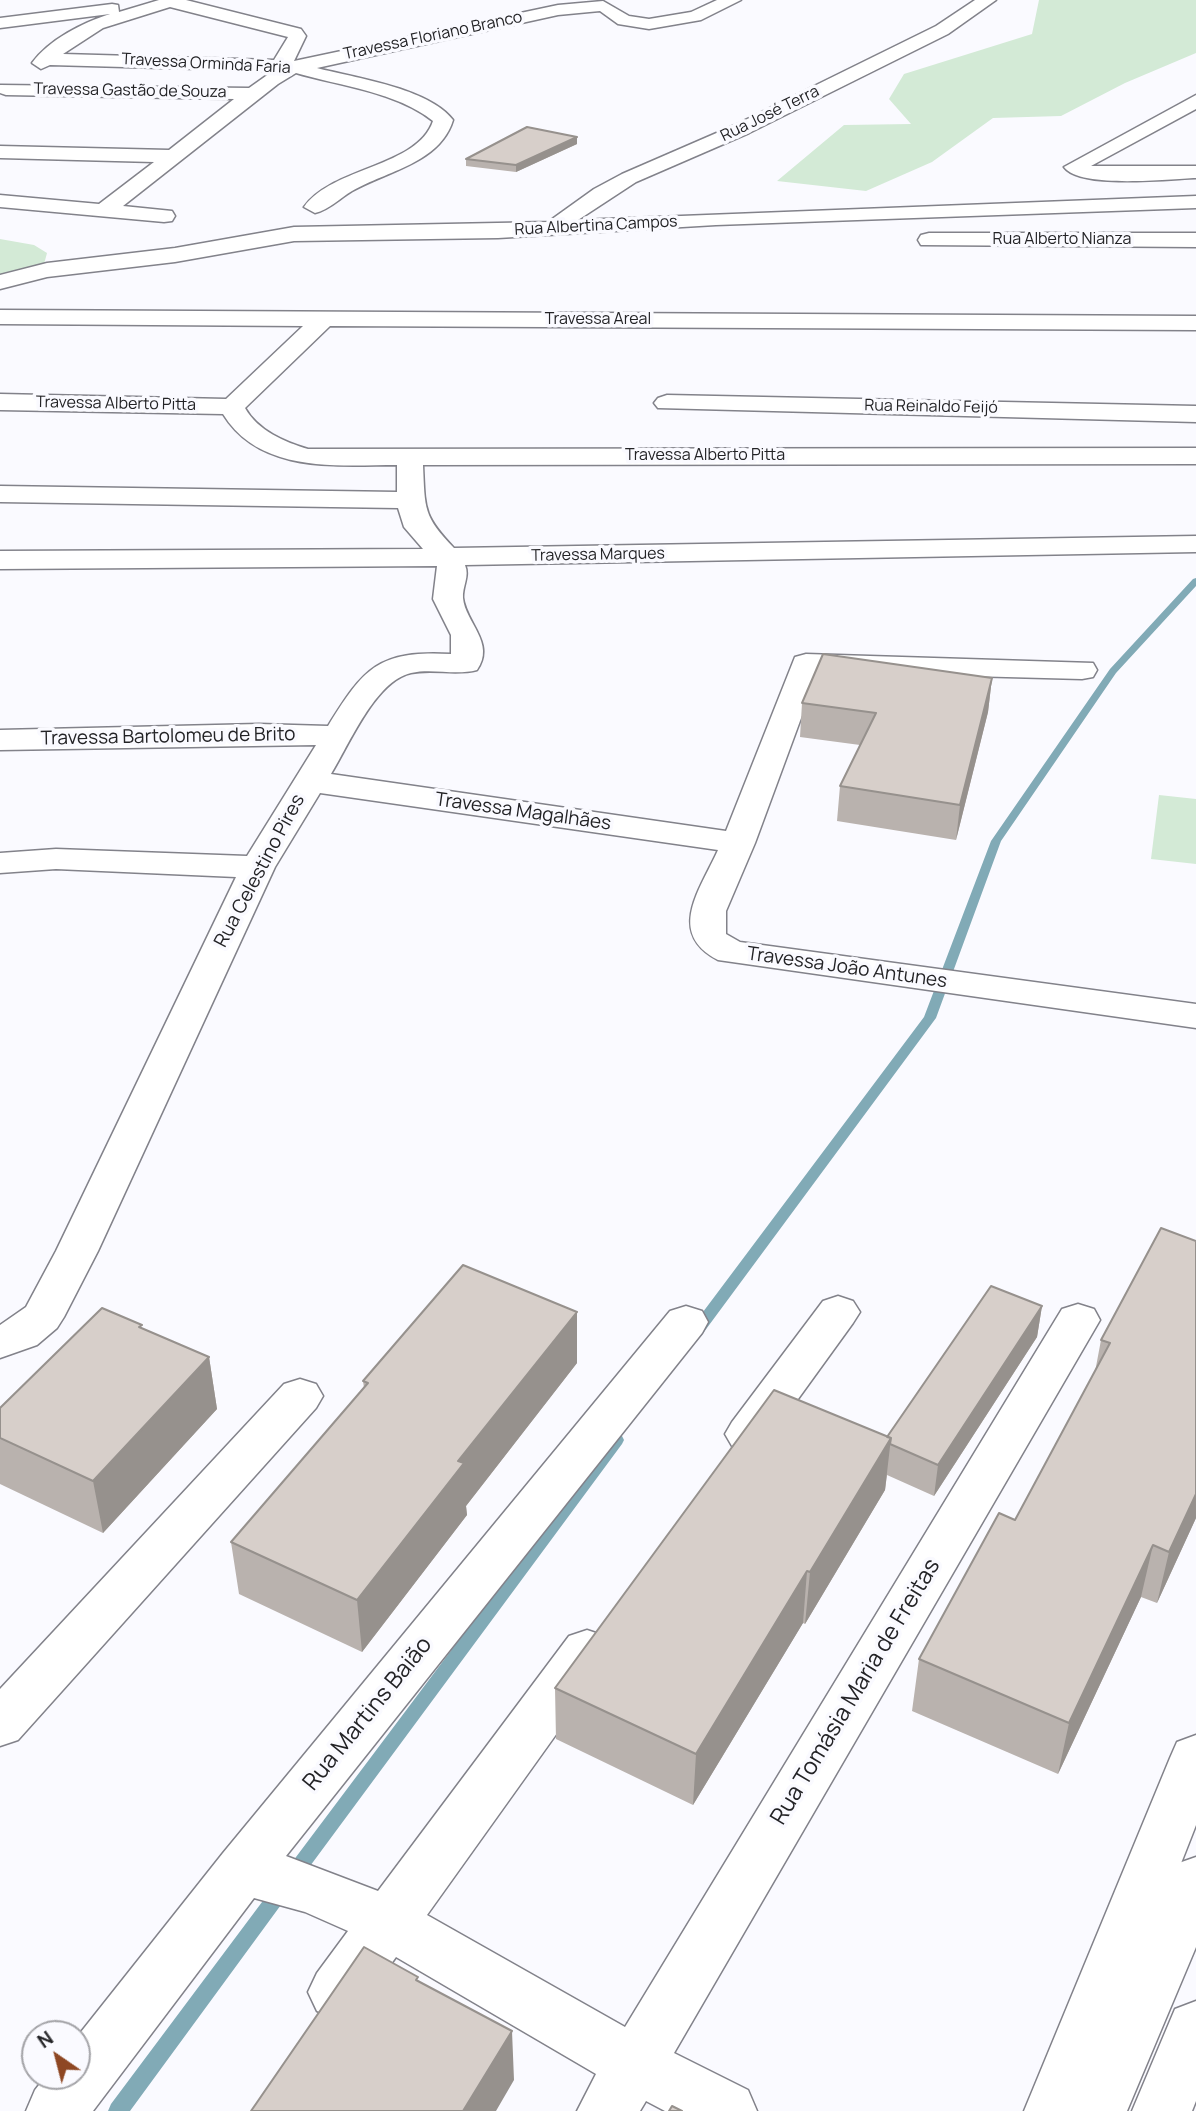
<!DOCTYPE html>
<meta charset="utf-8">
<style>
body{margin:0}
#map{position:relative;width:1196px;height:2111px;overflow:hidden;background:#fafaff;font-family:Manrope,sans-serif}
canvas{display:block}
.north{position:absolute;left:21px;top:2020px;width:70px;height:70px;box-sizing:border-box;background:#fafaff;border:2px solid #a4a4a8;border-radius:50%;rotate:325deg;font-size:19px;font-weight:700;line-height:28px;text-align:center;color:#232326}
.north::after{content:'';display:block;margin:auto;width:24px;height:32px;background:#8e4723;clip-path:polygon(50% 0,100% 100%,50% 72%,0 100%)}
</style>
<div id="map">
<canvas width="1196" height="2111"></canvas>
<div class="north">N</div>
</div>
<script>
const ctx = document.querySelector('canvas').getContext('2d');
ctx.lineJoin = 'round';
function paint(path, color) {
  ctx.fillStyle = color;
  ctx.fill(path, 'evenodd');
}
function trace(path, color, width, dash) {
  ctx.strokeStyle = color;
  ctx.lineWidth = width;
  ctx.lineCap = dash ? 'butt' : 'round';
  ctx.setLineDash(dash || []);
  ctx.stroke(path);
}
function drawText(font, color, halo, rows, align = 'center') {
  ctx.font = font + ' Manrope,sans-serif';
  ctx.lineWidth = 7;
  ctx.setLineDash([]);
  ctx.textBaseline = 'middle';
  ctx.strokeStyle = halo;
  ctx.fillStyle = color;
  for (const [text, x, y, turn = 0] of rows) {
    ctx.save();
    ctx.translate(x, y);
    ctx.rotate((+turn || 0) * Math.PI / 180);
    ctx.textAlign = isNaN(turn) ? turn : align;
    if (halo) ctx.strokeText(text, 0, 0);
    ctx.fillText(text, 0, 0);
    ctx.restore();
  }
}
const green = new Path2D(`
 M1039 0H1196V53L1125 83 1061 116 993 118 932 162 866 191 777 181 844 125 911 124 889 99 904 74 1032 34Z
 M0 239 34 245 47 253 43 268 0 280Z
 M1159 795 1196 799V864L1151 859Z`);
const stream = new Path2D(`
 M1196 578V586L1116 673 1001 841 936 1018 701 1336H691L689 1332 691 1328 924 1017 991 841 1110 669 1193 579Z
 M617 1434 622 1436 624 1440 622 1444 299 1881 293 1883 287 1881 284 1875 287 1869 612 1436Z
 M280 1884 286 1886 289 1892 286 1898 130 2111H108L111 2104 274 1886Z`);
const minor = new Path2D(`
 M159 0H186L301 29 306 36 294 61 558 5 603 1 629 16 649 19 691 12 717 0H741L701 20 649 29 618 24 600 11 558 15 317 68C355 78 429 88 453 120 440 163 387 171 352 191 340 198 329 210 315 213L304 207C332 167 418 167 433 121 397 92 340 86 296 73L278 84 123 206 172 211 175 216 172 221 164 222 0 207V195L99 204 154 162 0 158V146L169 150 234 99 6 95 0 93V85L249 88 273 71 50 65 41 69 32 63C50 39 82 23 110 14L0 28V18L112 4 118 5 119 12ZM170 7 288 37 274 60 63 54 103 28Z
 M975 0H996L948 34 749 133 636 182 578 220 1196 196V208L716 225 498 238 294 241 175 262 47 277 0 289V275L47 263 175 248 294 227 548 222 594 189 622 174 735 125 936 26Z
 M1196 95V109L1091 166H1196V178C1168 179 1080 189 1064 167Z
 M929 233H1196V247L921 245 918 240 921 235Z
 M0 310 1196 316V330L330 326 245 408C258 431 285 442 308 449L1196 448V464L423 465C425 509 423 516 454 548L1196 536V552L465 565C470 576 462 587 463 598 465 622 496 643 477 670 455 676 433 668 411 673 375 681 349 745 331 774L726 831 795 657 806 654 1093 663 1097 670 1093 677 1082 679 818 672 755 843 726 911V934L740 942 1196 1004V1028L718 960C666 933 700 890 718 850L320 793 275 867 98 1251 64 1317 57 1328 37 1345 0 1358V1325L26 1307 56 1251 236 877 56 869 0 873V853L56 849 247 856 316 745 0 750V730L259 724 328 726C364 668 378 650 451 654V635L433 599 437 566 0 569V551L423 549 404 527 398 508 0 502V486L397 492V465C337 465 260 474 223 414L0 410V394L226 399 303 326 0 324Z
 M667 395 1196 406V422L658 408 654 403 658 398Z
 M838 1296 853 1301 860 1312 853 1323 764 1446 748 1451 732 1446 725 1434 732 1422 823 1301Z
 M1078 1304 1094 1309 1100 1320 674 2053 748 2090 757 2111H665L646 2101 640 2111H577L596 2074 396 1957 357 2011 337 2019 317 2011 308 1992 317 1973 348 1931 305 1912 254 1898 93 2111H26L35 2090 46 2076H77V2037L223 1853 670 1311 686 1306 702 1311 708 1322 702 1333 286 1856 378 1891 569 1636 587 1630 605 1636 612 1651 605 1666 427 1915 625 2027 1062 1309Z
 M300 1379 316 1384 323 1396 316 1408 18 1740 0 1746V1689L284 1384Z
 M1196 1735V1825L1084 2111H1024L1170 1758 1177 1742Z`);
const major = new Path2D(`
 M1196 1857V1947L1127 2111H1067L1176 1864Z
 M1196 2001V2101L1192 2111H1132L1175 2009Z`);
const wall = new Path2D(`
 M577 137V144L516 172 466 166V159Z
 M992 678 988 712 956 840 837 821 840 786 860 745 800 737 802 703Z
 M1196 1241V1518L1157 1603 1141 1597 1058 1774 912 1711 919 1659 1015 1520 1095 1372 1101 1340Z
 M1042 1306 1037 1337 934 1496 887 1475 885 1490 805 1624 803 1623 693 1805 556 1739 555 1688 887 1437Z
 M577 1312V1363L466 1506 467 1515 362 1652 239 1594 231 1542 364 1388 363 1381Z
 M142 1329 209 1357 217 1409 103 1533 0 1484V1408Z`);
const shadedWall = new Path2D(`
 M577 137V144L516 172V165Z
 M992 678 988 712 956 840 960 805Z
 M1042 1306 1037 1337 934 1496 938 1465Z
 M577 1312V1363L466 1506 467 1515 362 1652 357 1600 458 1461Z
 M209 1357 217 1409 103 1533 93 1481Z
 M891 1438 885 1490 805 1624 810 1572Z
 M1196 1494V1518L1157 1603 1169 1552Z
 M1153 1545 1141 1597 1058 1774 1069 1723Z
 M807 1571 803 1623 693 1805 696 1754Z
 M512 2031 514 2080 496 2111H463Z`);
const building = new Path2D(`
 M527 127 577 137 516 165 466 159Z
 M823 654 992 678 960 805 840 786 876 713 802 703Z
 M1161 1228 1196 1241V1494L1169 1552 1153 1545 1069 1723 919 1659 999 1513 1015 1520 1110 1343 1101 1340Z
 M463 1265 577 1312 458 1461 464 1463 357 1600 231 1542 368 1383 363 1381Z
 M991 1286 1042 1306 938 1465 890 1444 891 1438 887 1437Z
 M102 1308 142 1325 139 1327 209 1357 93 1481 0 1438V1408Z
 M774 1390 891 1438 810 1572 807 1571 696 1754 555 1688Z
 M364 1947 418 1977 416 1980 512 2031 463 2111H251Z
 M672 2106 682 2111H669Z`);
const farStreetnames = [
 ["Travessa Floriano Branco",433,36,-12],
 ["Travessa Orminda Faria",206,64,3],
 ["Travessa Gastão de Souza",130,91,1],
 ["Rua José Terra",770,114,-26],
 ["Rua Albertina Campos",596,226,-3],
 ["Rua Alberto Nianza",1062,240],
 ["Travessa Areal",598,320],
 ["Travessa Alberto Pitta",116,404,1],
 ["Rua Reinaldo Feijó",931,407,1],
 ["Travessa Alberto Pitta",705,456],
 ["Travessa Marques",598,555,-1]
];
const streetNames = [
 ["Travessa Bartolomeu de Brito",168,737,-1],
 ["Travessa Magalhães",523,812,8],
 ["Rua Celestino Pires",260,871,-62],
 ["Travessa João Antunes",847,968,8]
];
const nearStreetnames = [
 ["Rua Tomásia Maria de Freitas",856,1692,-59],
 ["Rua Martins Baião",368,1714,-51]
];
paint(green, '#d3ead6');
paint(stream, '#81aab6');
trace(minor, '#82828a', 3);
trace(major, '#82828a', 3);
paint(minor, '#fff');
paint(major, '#fff');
paint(wall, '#b9b2ae');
paint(shadedWall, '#96918d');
paint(building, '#d7cfca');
trace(building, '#96918d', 2);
drawText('16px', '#232326', '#fafaff', farStreetnames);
drawText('19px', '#232326', '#fafaff', streetNames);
drawText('23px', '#232326', '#fafaff', nearStreetnames);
</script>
